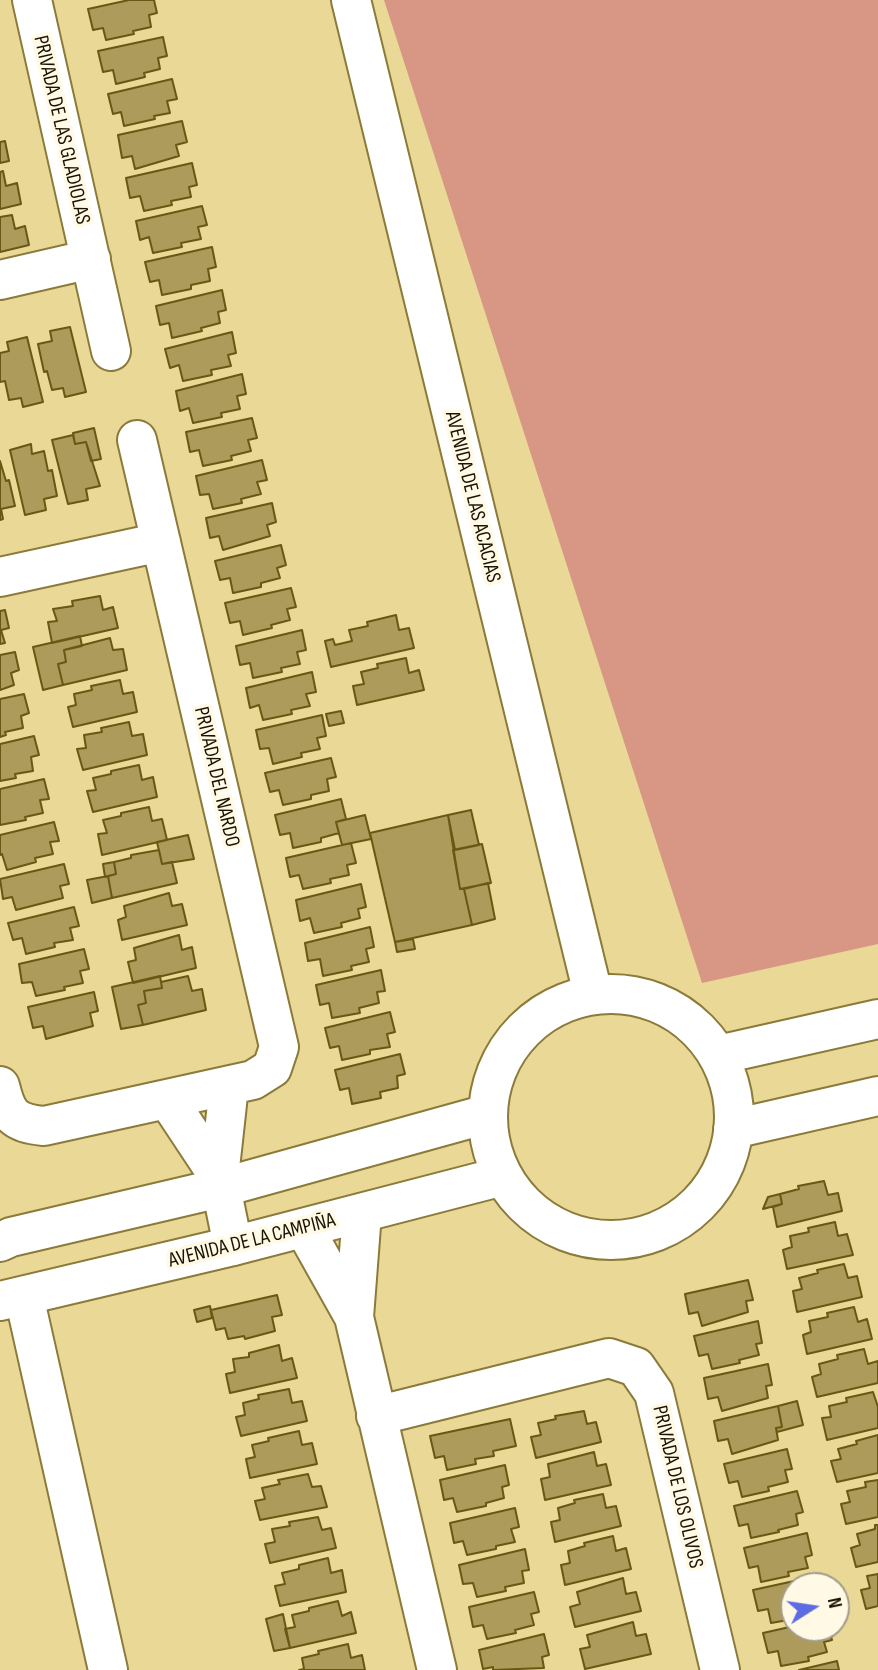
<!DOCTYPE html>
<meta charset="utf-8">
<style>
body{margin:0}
#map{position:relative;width:878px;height:1670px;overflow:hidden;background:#ead896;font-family:"Sofia Sans Condensed",sans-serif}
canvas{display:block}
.north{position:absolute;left:780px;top:1572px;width:70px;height:70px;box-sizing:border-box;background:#fff9e6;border:2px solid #a39d8a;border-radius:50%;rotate:78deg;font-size:19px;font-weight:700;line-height:28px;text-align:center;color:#1a1300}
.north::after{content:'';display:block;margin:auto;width:24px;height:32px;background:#5e6ce3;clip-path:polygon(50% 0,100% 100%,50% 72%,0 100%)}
</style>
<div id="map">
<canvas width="878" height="1670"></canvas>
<div class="north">N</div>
</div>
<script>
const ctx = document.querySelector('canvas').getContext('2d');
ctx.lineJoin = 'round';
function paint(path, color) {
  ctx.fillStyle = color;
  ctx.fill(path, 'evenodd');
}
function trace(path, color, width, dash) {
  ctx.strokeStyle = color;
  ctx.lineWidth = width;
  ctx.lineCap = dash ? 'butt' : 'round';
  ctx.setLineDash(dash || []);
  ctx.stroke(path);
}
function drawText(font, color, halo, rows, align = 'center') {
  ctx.font = font + ' "Sofia Sans Condensed",sans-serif';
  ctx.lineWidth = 7;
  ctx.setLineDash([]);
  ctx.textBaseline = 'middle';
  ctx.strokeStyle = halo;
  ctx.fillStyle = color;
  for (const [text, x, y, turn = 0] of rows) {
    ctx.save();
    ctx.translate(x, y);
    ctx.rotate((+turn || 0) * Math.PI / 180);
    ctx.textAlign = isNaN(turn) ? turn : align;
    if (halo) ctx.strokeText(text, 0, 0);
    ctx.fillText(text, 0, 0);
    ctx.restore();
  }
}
const green = new Path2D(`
 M384 0H878V944L702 983Z`);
const building = new Path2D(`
 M129 0H154L157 13 149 15 151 27 133 31 134 34 106 40 103 28 93 30 88 9Z
 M163 37 167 56 158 58 160 69 144 73 145 77 116 84 113 70 103 72 98 51Z
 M172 79 177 99 167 101 170 113 154 116 155 119 124 126 121 112 113 114 108 94Z
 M182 121 187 142 176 145 179 156 135 169 132 156 122 158 118 135Z
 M5 141 9 161 0 163V142Z
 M192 163 197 185 189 187 191 197 171 201 172 205 144 211 140 196 130 198 126 178Z
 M3 171 6 186 17 183 21 204 0 209V172Z
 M202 206 207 225 198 227 201 239 181 243 182 247 153 253 149 237 140 240 136 221Z
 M12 215 15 229 25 226 29 245 0 252V217Z
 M212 247 216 267 208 269 210 281 191 285V289L162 295 159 280 150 282 145 262Z
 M222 290 226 310 218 312 220 323 201 328 202 331 172 338 169 323 160 325 156 306Z
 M70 327 86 392 65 397 63 388 52 390 47 371 44 372 38 344 52 341 50 331Z
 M232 332 236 353 228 355 231 366 211 370 212 375 183 381 179 365 170 368 165 349Z
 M27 337 43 402 23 407 21 398 9 400 5 381 0 382V353L9 351 7 342Z
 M242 374 246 394 237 396 240 409 221 413 222 417 193 423 189 408 180 411 176 391Z
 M252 418 257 438 248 440 251 451 231 456 232 460 203 466 199 450 190 452 186 432Z
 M94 428 101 459 91 461 86 442 75 444 73 433Z
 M73 435 75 444 86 442 100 486 86 489 88 500 68 504 52 440Z
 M31 444 32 454 44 451 48 471 52 470 57 496 44 499 46 510 25 515 10 450Z
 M262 460 267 480 257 482 261 494 241 499 242 503 213 509 209 494 200 495 196 476Z
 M0 461 6 481 9 480 15 506 1 509 3 519 0 520Z
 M272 503 276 522 267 525 270 536 223 550 219 536 210 538 206 518Z
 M281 545 286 565 277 568 280 578 261 583V587L233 593 230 578 220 580 215 561Z
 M291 588 296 607 287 609 290 620 271 625 272 628 243 635 240 621 230 623 225 603Z
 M100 596 103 610 113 607 118 628 52 643 48 622 57 621 53 609 73 606 72 601Z
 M5 610 9 628 1 630 5 643 0 644V611Z
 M396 615 399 630 409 628 414 648 331 667 325 641 333 639 335 645 352 641 349 630 368 626 367 622Z
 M302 630 306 650 297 652 300 664 281 668 282 672 253 678 250 663 240 665 236 646Z
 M80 636 82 646 64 650 66 662 58 664 63 685 43 690 33 647Z
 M110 638 113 650 123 649 127 670 63 685 58 664 66 662 64 650Z
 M15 652 19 670 11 673 14 685 0 690V655Z
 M406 658 409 673 419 670 424 690 357 705 353 686 364 684 361 672 378 668 377 664Z
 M312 672 316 692 306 694 310 706 291 710 292 714 263 720 259 705 250 708 246 688Z
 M120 680 123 694 133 692 137 712 73 727 68 707 76 705 74 694 92 690 91 686Z
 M24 694 29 713 21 716 23 728 5 732 6 735 0 737V699Z
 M341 711 344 723 329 726 326 714Z
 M322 715 326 736 317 738 320 749 301 753 302 757 273 764 269 748 260 749 256 730Z
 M129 722 132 736 143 734 147 755 83 770 77 749 86 748 84 735 102 732 101 728Z
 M34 736 39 755 31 757 33 771 15 774 16 778 0 781V744Z
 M331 758 336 777 327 779 329 791 311 795V799L283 805 279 790 270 792 265 773Z
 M139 765 142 780 153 777 157 797 93 812 87 791 96 790 93 778 111 774V771Z
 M44 779 49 799 40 800 43 813 25 817 26 820 0 825V789Z
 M341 799 346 819 336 822 339 833 321 838V842L293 848 290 833 280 835 275 815Z
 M149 807 152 821 162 819 167 840 102 855 98 834 107 833 103 820 121 816V813Z
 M471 810 479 845 455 850 448 815Z
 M365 815 371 839 342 845 336 822Z
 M448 815 460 889H464L472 925 395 942 370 833Z
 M54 822 59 841 50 842 53 854 35 858 36 862 7 870 2 854 0 855V835Z
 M188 835 194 859 162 864 157 842Z
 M351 843 356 863 347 865 349 875 330 879 331 883 303 889 299 875 290 877 286 858Z
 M482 844 491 883 460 889 453 850Z
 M159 850 162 864 172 862 177 883 112 898 108 876 116 874 114 862 131 858V855Z
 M114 862 116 874 105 877 103 864Z
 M64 864 69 884 60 886 63 898 16 910 12 897 3 899 0 879Z
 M108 876 112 898 92 903 87 880Z
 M488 883 495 919 472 925 464 889Z
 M361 884 366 907 358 909 360 918 341 923 342 927 314 933 310 918 300 921 296 900Z
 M169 893 172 906 182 904 187 925 122 940 118 920 126 917 124 906Z
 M74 907 79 926 70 928 73 940 54 943 55 947 26 954 22 938 13 940 8 923Z
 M370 927 374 947 366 949 369 962 351 966 352 970 323 976 320 959 308 961 305 943Z
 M179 935 182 950 192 947 196 968 133 983 128 962 136 960 134 948Z
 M413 939 415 949 397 952 395 942Z
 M84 949 89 969 80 971 83 983 64 987 65 990 36 996 32 982 22 983 19 964Z
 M381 970 385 991 377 992 379 1003 359 1008 360 1013 332 1018 329 1003 320 1005 316 985Z
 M160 976 162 988 144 991 146 1003 138 1005 143 1025 121 1029 112 987Z
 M188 976 192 991 202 989 206 1010 143 1025 138 1005 146 1003 144 991 162 988 161 982Z
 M94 992 98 1011 90 1013 93 1026 46 1039 43 1026 33 1028 28 1007Z
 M390 1012 395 1032 387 1034 390 1047 370 1050V1054L342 1060 339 1046 330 1048 325 1028Z
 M400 1054 405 1074 397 1076 398 1088 380 1092 381 1098 352 1104 349 1088 340 1090 335 1070Z
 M824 1181 828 1195 838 1193 842 1211 777 1227 773 1207 782 1204 780 1194 799 1189 798 1186Z
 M780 1194 782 1204 763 1209 768 1197Z
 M835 1222 838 1236 847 1234 853 1255 787 1269 783 1250 792 1247 790 1236 809 1232 808 1228Z
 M844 1264 848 1278 857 1276 862 1297 797 1312 793 1291 802 1289 799 1278 818 1273 817 1270Z
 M748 1280 753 1300 746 1301 748 1312 702 1326 698 1312 689 1314 685 1294Z
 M277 1295 282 1315 272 1317 275 1331 245 1339 244 1336 228 1339 225 1328 216 1330 211 1310Z
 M210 1306 212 1318 197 1322 194 1310Z
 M854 1307 858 1322 867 1319 872 1339 807 1354 803 1335 811 1332 809 1321 828 1317 827 1313Z
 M758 1321 762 1343 756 1344 759 1355 739 1360 740 1363 712 1369 708 1354 699 1356 694 1336Z
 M279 1345 282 1361 292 1358 297 1378 230 1393 226 1374 235 1372 233 1359 249 1357V1353Z
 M864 1349 868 1364 878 1361V1383L817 1397 812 1377 821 1374 819 1364 838 1359 837 1355Z
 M768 1364 772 1385 766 1386 768 1398 722 1411 718 1397 708 1399 704 1378Z
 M289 1389 292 1403 302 1401 307 1421 241 1436 236 1417 245 1415 243 1403 259 1399 258 1395Z
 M873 1392 878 1407V1428L827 1440 822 1418 831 1417 829 1406 847 1402 846 1398Z
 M797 1401 803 1425 777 1432 776 1428 782 1427 778 1406Z
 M778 1406 782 1427 776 1428 778 1440 732 1454 728 1439 718 1441 714 1421Z
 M584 1411 587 1424 596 1422 601 1442 536 1458 531 1437 541 1435 538 1423 556 1419 555 1416Z
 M510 1419 516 1446 493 1451 494 1456 475 1459 476 1464 447 1470 444 1456 435 1458 430 1436Z
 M299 1431 302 1445 312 1443 317 1464 250 1478 246 1459 255 1457 252 1445 269 1441 268 1438Z
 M878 1435V1473L837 1482 831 1461 841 1459 838 1449 857 1444 856 1441Z
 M787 1449 792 1469 785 1470 788 1482 768 1487 769 1491 742 1497 738 1481 729 1483 724 1464Z
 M594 1452 597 1466 606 1464 611 1485 545 1500 541 1479 550 1477 548 1464Z
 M505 1465 509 1485 502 1487 504 1498 486 1503V1506L457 1512 453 1498 444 1500 440 1480Z
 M308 1474 312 1487 321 1486 327 1507 260 1520 255 1501 265 1499 262 1488 280 1484 278 1480Z
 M878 1480V1517L846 1524 841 1504 850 1502 847 1491 866 1487 865 1482Z
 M797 1491 803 1512 796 1514 798 1525 778 1530 779 1532 751 1538 748 1524 739 1526 734 1506Z
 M603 1494 606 1508 616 1506 621 1526 555 1542 551 1522 560 1520 558 1508 575 1503 574 1500Z
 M515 1508 519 1527 511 1529 515 1542 496 1546V1549L467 1555 463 1541 454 1543 450 1523Z
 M318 1517 322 1530 331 1528 336 1548 270 1563 265 1544 275 1542 272 1529 290 1526 289 1522Z
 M875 1525H878V1562L856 1567 851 1548 860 1545 857 1534 875 1529Z
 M807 1533 812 1555 805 1557 808 1568 788 1572 789 1576 761 1582 758 1566 749 1568 744 1548Z
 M613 1536 616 1551 626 1548 631 1569 565 1585 561 1565 570 1563 568 1551 585 1546 584 1543Z
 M525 1549 529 1570 522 1571 524 1583 505 1587 506 1591 477 1597 473 1583 463 1584 459 1565Z
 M328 1558 331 1573 342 1570 346 1592 280 1606 275 1586 285 1584 282 1573 299 1569V1565Z
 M878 1574V1606L866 1609 861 1590 870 1588 867 1576Z
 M817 1576 819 1586H794V1619L771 1623 768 1609 758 1611 753 1590Z
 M623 1578 626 1594 636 1592 641 1611 575 1627 570 1607 580 1604 577 1592Z
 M534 1592 539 1612 531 1614 534 1625 515 1630 516 1633 487 1639 483 1625 473 1627 469 1607Z
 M338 1601 342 1616 351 1612 356 1633 290 1648 285 1629 295 1627 292 1615 309 1611V1608Z
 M283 1614 290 1648 274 1651 266 1619Z
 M633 1622 636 1636 646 1634 651 1654 585 1669 580 1649 590 1647 587 1635Z
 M794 1626V1628H829L832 1640 824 1642 827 1652 808 1657 809 1661 781 1666 778 1651 768 1653 763 1633Z
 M544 1634 549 1655 542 1657 544 1668 493 1670V1667L483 1669 479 1650Z
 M348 1644 351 1658 362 1655 365 1670H299L304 1669 302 1658 319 1654 318 1651Z
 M837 1661 839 1670H799Z`);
const minor = new Path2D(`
 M32 0 111 351
 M0 280 91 259
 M0 577 161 542
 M0 1086C7 1115 13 1123 44 1126L253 1080 272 1068 279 1047 137 440
 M168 1100 219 1177 233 1246
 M219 1177 229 1086
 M304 1228 354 1317 437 1670
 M24 1296 108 1670
 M354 1317 362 1213
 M376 1416 609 1358 636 1367 654 1393 720 1670`);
const tertiary = new Path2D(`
 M351 0 593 994
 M488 1117a123 123 0 1 1 246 0a123 123 0 1 1-246 0Z
 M718 1055 878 1019
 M733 1129 878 1096
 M0 1242 11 1237 220 1188 487 1114
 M0 1301 233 1246 503 1176`);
const streetNames = [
 ["PRIVADA DE LAS GLADIOLAS",61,130,77],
 ["AVENIDA DE LAS ACACIAS",472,497,76],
 ["PRIVADA DEL NARDO",216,777,77],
 ["AVENIDA DE LA CAMPIÑA",252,1241,-14],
 ["PRIVADA DE LOS OLIVOS",677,1487,77]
];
paint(green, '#d89685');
paint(building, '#ac9b5a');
trace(building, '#695813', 2);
trace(minor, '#8b7a39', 42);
trace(tertiary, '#8b7a39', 42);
trace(minor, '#fff', 38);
trace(tertiary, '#fff', 38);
drawText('21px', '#1a1300', '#fff9e6', streetNames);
</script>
